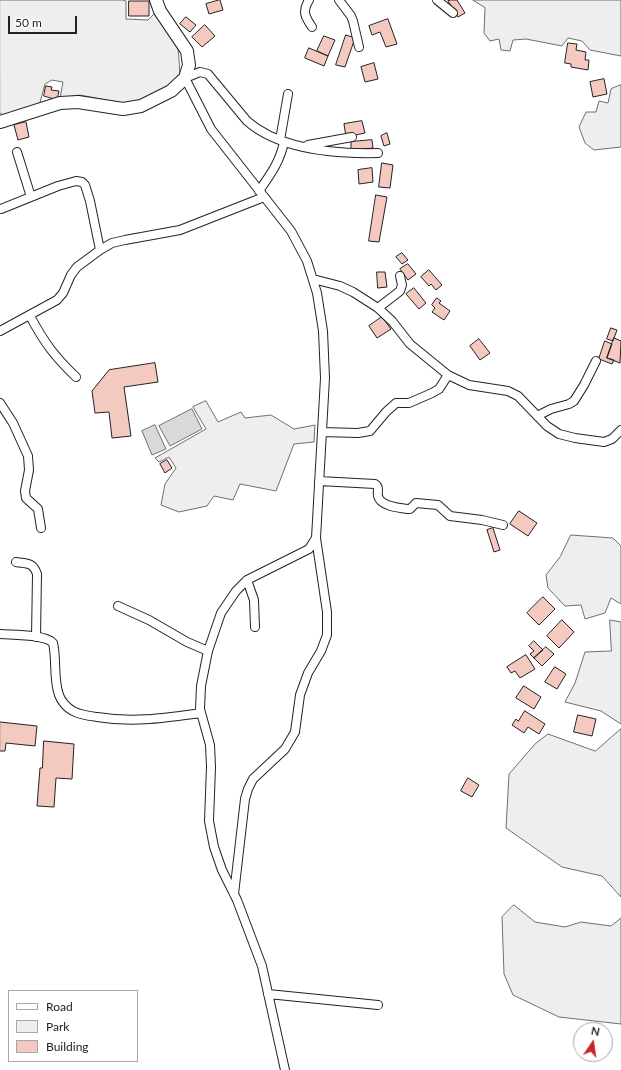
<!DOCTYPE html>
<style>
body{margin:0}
#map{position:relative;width:621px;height:1070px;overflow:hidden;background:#fff;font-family:Lato,sans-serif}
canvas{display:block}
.legend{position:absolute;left:8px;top:990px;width:130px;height:72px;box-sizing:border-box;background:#fff;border:1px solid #a7a7a7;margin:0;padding:5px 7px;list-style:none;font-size:12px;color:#222}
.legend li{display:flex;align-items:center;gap:8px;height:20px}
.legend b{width:20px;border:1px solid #a7a7a7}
.north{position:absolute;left:573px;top:1022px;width:40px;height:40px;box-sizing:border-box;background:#fff;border:1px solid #a7a7a7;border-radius:50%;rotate:13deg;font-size:11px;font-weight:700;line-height:16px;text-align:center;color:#222}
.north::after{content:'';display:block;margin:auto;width:14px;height:18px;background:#c62828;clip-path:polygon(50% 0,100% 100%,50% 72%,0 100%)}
.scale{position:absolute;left:8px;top:16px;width:69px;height:18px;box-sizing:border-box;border:2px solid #222;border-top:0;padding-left:5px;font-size:12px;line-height:14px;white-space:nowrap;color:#222;-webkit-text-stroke:3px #fff;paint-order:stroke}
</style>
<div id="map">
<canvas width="621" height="1070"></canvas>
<ul class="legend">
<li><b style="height:5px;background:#fff"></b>Road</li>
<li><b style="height:11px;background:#eee"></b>Park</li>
<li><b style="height:11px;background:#f3c9c0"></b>Building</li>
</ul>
<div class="north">N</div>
<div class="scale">50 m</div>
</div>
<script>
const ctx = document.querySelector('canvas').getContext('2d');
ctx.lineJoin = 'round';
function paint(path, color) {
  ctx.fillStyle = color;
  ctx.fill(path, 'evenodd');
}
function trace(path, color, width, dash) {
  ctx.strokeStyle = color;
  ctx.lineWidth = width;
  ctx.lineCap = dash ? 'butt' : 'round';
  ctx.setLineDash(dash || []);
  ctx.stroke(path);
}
const green = new Path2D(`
 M0 0H123L126 1V19L148 20 155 13 178 47 180 74 169 85 138 101 122 103 80 95 60 98 63 82 52 80 45 84 39 106 4 116 0 113Z
 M473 0H621V56L590 50 582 41 568 38 562 46 526 39 513 40 510 51 501 50 499 39 490 41 484 33 485 8Z
 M621 85V147L594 150 585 143 579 127 586 112H596L599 101 608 103 611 89Z
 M206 401 218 422 241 412 245 418 271 415 294 429 315 425 314 442 294 444 276 491 240 484 233 500 214 496 207 506 179 512 161 505 165 484 176 468 169 457 159 462 155 458 206 429 193 407Z
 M571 535 613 538 621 546V604L611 598 605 613 585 619 581 605 565 606 548 588 546 575 560 557Z
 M610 620 621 622V724L601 711 565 702 575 683 585 652 611 651Z
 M621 729V897L602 876 562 867 506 828 509 774 536 743 548 734 595 751Z
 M514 905 535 922 565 927 581 922 611 926 621 918V1024L559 1017 513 995 504 974 502 917Z`);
const water = new Path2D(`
 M192 409 202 429 170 446 159 426Z
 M155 425 166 449 152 455 142 431Z`);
const building = new Path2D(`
 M220 0 223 10 209 14 206 4Z
 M451 0H457L465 13 458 17 448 1Z
 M129 1H149V16H129Z
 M186 17 196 25 190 32 180 24Z
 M388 19 397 44 386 47 380 32 372 35 369 26Z
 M205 25 215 36 202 47 192 37Z
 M346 35 355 38 345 67 336 65Z
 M324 36 335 40 328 56 317 51Z
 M568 43 577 44 576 50 586 52 585 60H589L588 70 571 67V64L565 63Z
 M309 48 328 56 324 66 305 58Z
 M374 63 378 79 365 82 361 67Z
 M604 79 607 94 593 97 590 82Z
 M46 86 52 87 51 90 59 91 57 100 44 96Z
 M362 121 365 133 346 137 344 124Z
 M26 122 29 137 18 140 14 125Z
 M387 133 390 144 384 146 381 136Z
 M372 140 373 148 351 150V142Z
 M382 163 393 165 390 188 379 187Z
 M372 168 373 182 359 184 358 170Z
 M376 195 387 197 379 242 369 241Z
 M402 253 408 260 402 264 396 257Z
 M408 264 416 274 408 280 400 269Z
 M429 270 442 285 436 290 431 284 429 286 421 277Z
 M377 272H385L387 287 378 288Z
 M414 288 426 303 419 309 406 294Z
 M437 298 441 301 439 303 450 311 444 320 432 312 435 308 432 305Z
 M382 317 391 329 377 338 369 326Z
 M611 328 617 330 613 341 607 339Z
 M614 338 621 341 620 363 607 358Z
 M479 339 490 353 480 360 470 346Z
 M605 341 612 344 607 358 614 360 612 364 599 359Z
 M155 363 158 382 124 387 131 436 112 438 109 412 95 413 92 391 109 370Z
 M167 460 172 468 165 473 160 464Z
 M519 511 537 523 528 536 510 524Z
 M493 528 500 550 494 552 487 530Z
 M543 597 555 609 539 625 527 613Z
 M562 620 574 632 559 648 547 636Z
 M534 641 543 650 534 658 530 654 534 651 529 646Z
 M546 647 554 654 542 666 534 658Z
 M526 655 535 669 520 678 515 671 511 673 507 667Z
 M555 667 566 674 557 689 545 682Z
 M524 686 541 697 534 709 516 698Z
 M525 711 545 724 539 734 528 727 524 733 512 725 516 719 518 721Z
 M578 715 596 719 592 736 574 732Z
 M0 722 37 726 35 746 6 743 5 751H0Z
 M44 741 74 744 72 779 56 778 54 807 37 806 40 768H42Z
 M468 778 479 785 472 797 461 791Z`);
const street = new Path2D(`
 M309 0C302 11 305 17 312 27
 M339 0 351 16 353 21 359 47
 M437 0 453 13
 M280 140 288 94
 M308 145 352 137
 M17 152 31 197
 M259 191C270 175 280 162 284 142
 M1 209 58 186 76 181 82 182 85 185 90 201 100 250
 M313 279 340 286 353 292 378 308 392 321 410 344 448 375 469 385 508 391 518 396 547 426 559 434 575 438 604 442 612 439 621 430
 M378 308 400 291 402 285 400 276
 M30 316C44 342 54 356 76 377
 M0 331 57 300 63 293 71 275 77 267 100 250 112 243 125 240 180 230 264 197
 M0 403 13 423 28 456 29 470 25 491 26 498 38 509 41 528
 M537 416 551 409 569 404 574 401 584 385 596 361
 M322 432 358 433 370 431 386 412 396 403H409L432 393 439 389 448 375
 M319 481 375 484C380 487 377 490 378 496 380 506 399 508 408 509H410L416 503 438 505 450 516 482 520 503 525
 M16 562C27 564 33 562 37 574L36 637
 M247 580 254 600 255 627
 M118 606 149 620 187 642 208 651
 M0 634C13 635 45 634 53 643 57 660 53 678 59 695 61 701 67 708 73 711 80 715 89 716 97 717 134 723 164 718 201 713
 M234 894 245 799 248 789 253 779 285 749 295 732 300 695 308 673 321 651 327 635V612L316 538
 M268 994 378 1005
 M285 1070 262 966 237 900 222 870 214 847 209 821 211 767 210 745 200 709 201 686 208 651 221 613 236 591 247 580 309 549 316 538 325 378 323 331 317 293 307 261 291 231 211 129 185 78 200 72 208 74 247 121C280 150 336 154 378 153`);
const secondary = new Path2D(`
 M0 122 60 103 78 102 123 109 141 106 171 91 185 78 189 65 187 51 160 11 156 0`);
paint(green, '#eee');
trace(green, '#6f6f6f', 1);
paint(water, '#d9d9d9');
trace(water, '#6f6f6f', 1);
paint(building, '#f3c9c0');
trace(building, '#222', 1);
trace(street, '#222', 10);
trace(secondary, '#222', 14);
trace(street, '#fff', 8);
trace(secondary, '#fff', 12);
</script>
